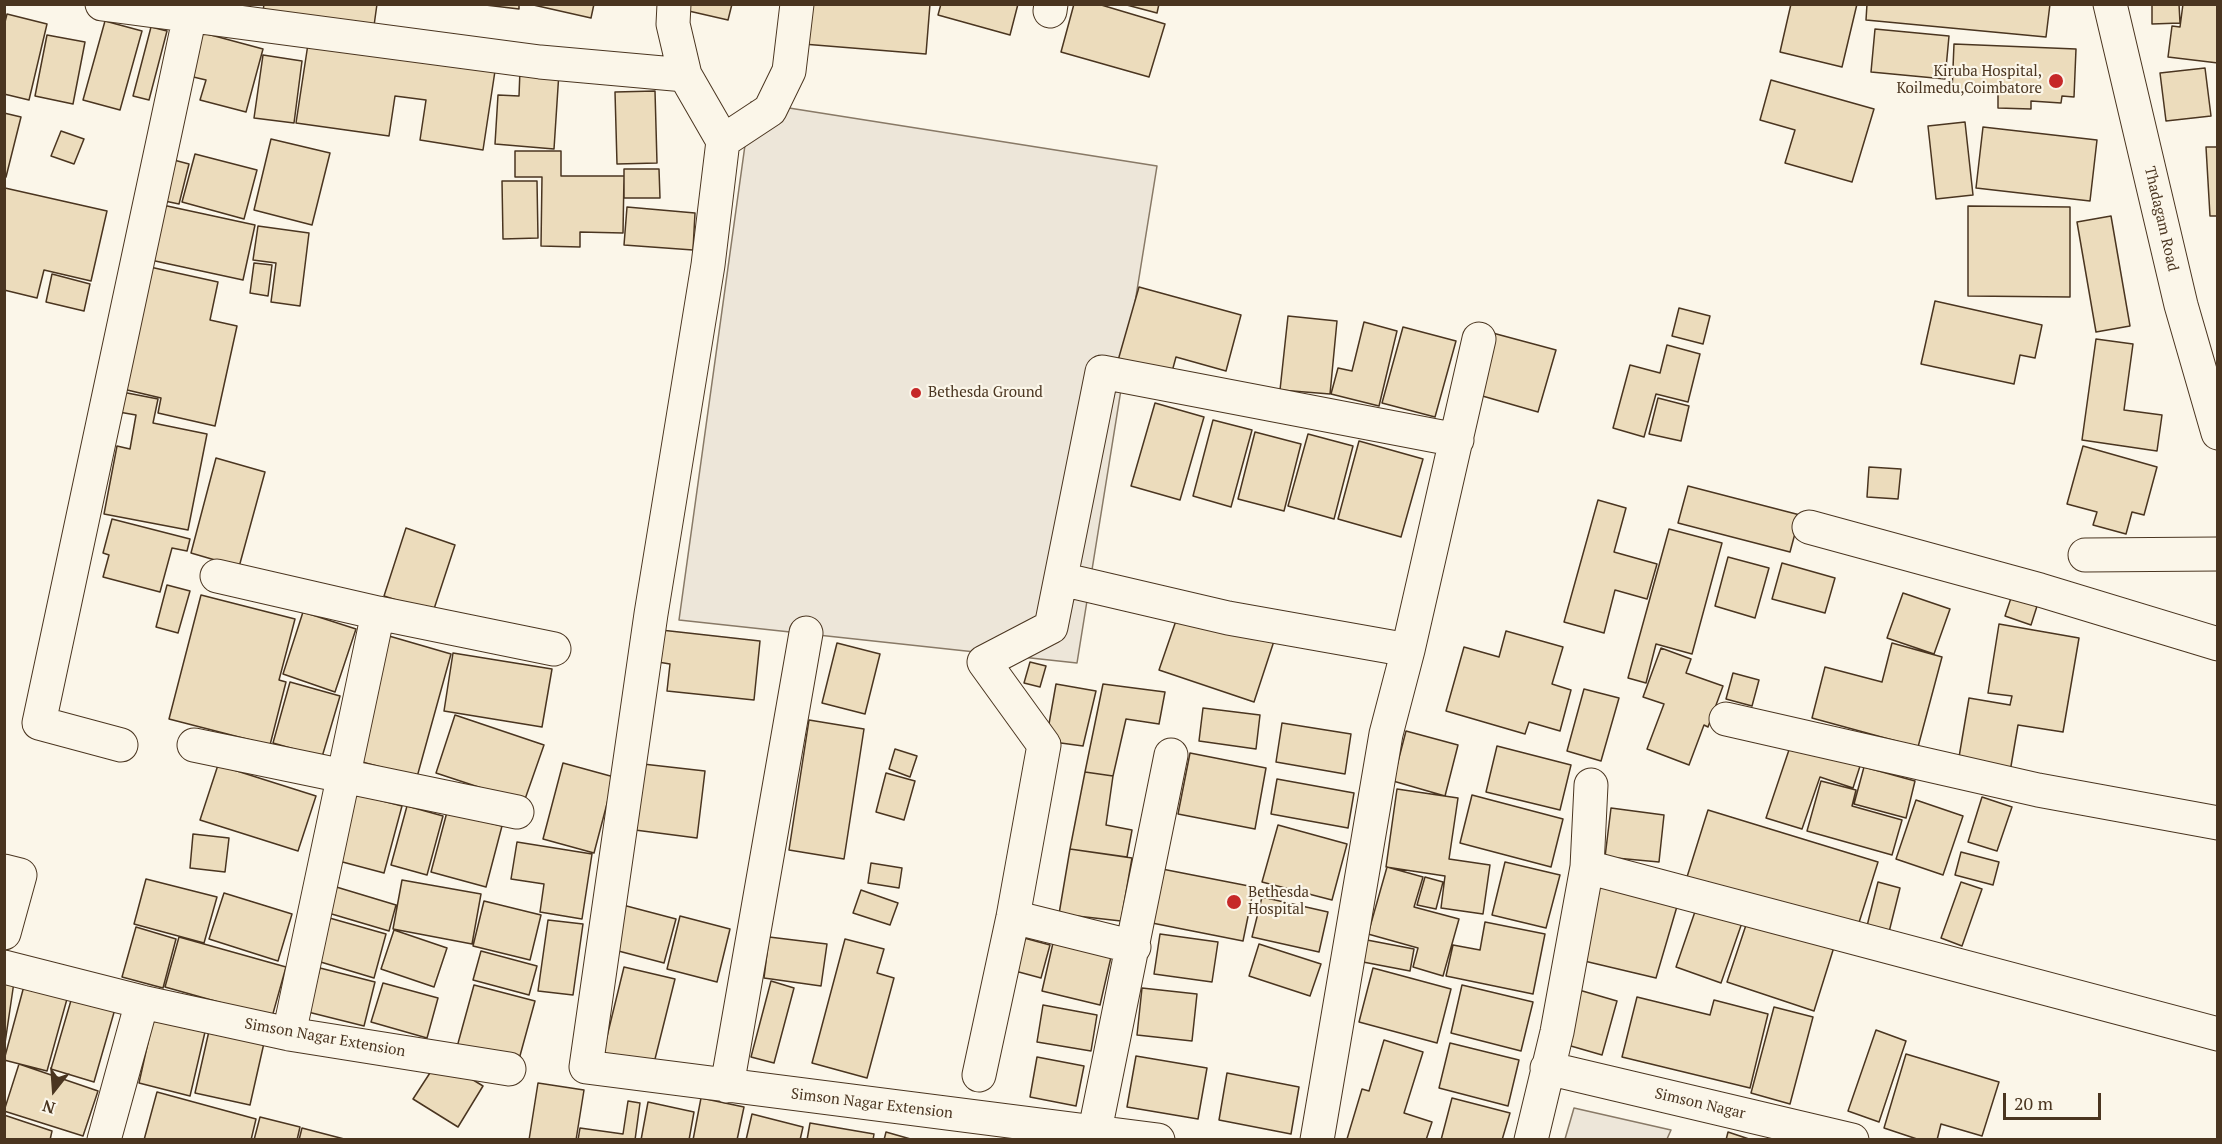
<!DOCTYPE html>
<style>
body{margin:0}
#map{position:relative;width:2222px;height:1144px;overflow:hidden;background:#fbf6e9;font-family:"PT Serif",serif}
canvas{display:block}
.frame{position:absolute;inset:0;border:6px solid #4a3520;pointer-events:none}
.north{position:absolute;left:24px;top:1060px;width:60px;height:60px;-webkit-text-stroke:4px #fbf6e9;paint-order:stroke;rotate:197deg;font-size:16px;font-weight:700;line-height:24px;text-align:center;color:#4a3520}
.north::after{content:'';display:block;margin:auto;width:21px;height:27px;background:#4a3520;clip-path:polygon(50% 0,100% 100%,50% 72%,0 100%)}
.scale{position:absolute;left:2003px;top:1093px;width:98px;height:27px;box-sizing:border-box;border:3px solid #4a3520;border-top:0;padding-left:8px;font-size:18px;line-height:21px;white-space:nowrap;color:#4a3520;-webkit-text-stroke:4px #fbf6e9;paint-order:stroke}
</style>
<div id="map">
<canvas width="2222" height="1144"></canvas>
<div class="frame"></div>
<div class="north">N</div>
<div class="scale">20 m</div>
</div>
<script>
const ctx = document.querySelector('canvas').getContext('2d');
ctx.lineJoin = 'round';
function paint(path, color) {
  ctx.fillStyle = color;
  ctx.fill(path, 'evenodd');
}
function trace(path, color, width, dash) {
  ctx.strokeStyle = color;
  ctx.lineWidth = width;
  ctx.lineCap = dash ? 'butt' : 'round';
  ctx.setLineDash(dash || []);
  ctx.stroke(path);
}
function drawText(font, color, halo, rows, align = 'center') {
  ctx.font = font + ' "PT Serif",serif';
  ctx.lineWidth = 4.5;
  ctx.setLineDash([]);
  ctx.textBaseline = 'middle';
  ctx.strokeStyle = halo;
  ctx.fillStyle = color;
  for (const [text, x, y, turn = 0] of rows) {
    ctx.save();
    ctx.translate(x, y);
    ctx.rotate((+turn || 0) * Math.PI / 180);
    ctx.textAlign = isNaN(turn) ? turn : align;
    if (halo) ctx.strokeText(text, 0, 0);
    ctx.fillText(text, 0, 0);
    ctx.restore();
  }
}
const green = new Path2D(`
 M751 102 1157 166 1077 663 679 620Z
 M1574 1108 1671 1130 1667 1139H1565Z`);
const building = new Path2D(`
 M264 4H377L373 33 262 19Z
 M477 4H519V9Z
 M529 4H594L591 18Z
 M681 4H732L728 20 680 9Z
 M806 4H930L926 54 803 44Z
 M941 4H1018L1010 35 938 15Z
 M1074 4H1098L1165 24 1149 77 1061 52Z
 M1123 4H1159L1157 13Z
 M1791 4H1857L1842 67 1780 52Z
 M1867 4H2050L2046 37 1866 20Z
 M2152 4H2179L2180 23 2152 24Z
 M2183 4H2218V63L2168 57 2172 26 2180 27Z
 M7 14 47 24 29 100 4 94V26Z
 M105 21 142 31 120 110 83 100Z
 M151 27 167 31 149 100 133 96Z
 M1875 29 1949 36 1945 79 1871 72Z
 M196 31 263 49 246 112 200 100 206 80 185 75Z
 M47 35 85 42 73 104 35 96Z
 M308 44 495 71 483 150 420 140 426 100 395 96 389 136 296 123Z
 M1954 44 2076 49 2074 97 2062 96 2061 103 2031 101V109L1998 108V94L1952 92Z
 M263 55 302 61 294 123 254 118Z
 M2205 68 2211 116 2166 121 2160 73Z
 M520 70 559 72 554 149 495 144 498 95 519 96Z
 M1771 80 1874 109 1852 182 1785 163 1795 130 1760 120Z
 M655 91 657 163 617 164 615 92Z
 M4 113 21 117 6 177 4 176Z
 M1965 122 1973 195 1936 199 1928 126Z
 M1983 127 2097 140 2090 201 1976 188Z
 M61 131 84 139 74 164 51 156Z
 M271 139 330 153 312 225 254 210Z
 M2206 147H2218V216H2210Z
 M515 151H561V176H624L623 233 580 232V247L541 246 542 177H515Z
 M195 154 257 170 244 219 182 202Z
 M170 159 189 164 179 204 160 200Z
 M624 169H659L660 198H624Z
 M502 181H537L538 238 503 239Z
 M5 188 107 211 91 281 44 270 37 298 4 290Z
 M158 204 255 225 243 280 146 259Z
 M1968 206 2070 207V297L1968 296Z
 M627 207 695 213 693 250 624 245Z
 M2111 216 2130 326 2096 332 2077 222Z
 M258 226 309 233 300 306 271 302 276 263 253 260Z
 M254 263 272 265 268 296 250 293Z
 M150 267 218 282 210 320 237 326 215 426 158 413 161 398 123 389Z
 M52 274 90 284 84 311 46 302Z
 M1139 287 1241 315 1226 371 1176 357 1170 379 1117 364Z
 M1935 301 2042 325 2035 358 2020 355 2014 384 1921 364Z
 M1679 308 1710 316 1703 344 1672 336Z
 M1288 316 1337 321 1330 394 1280 390Z
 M1364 322 1397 331 1379 406 1331 394 1338 368 1352 371Z
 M1403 327 1456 341 1435 417 1382 403Z
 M1489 332 1556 350 1538 412 1472 393Z
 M2096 339 2133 344 2124 410 2162 415 2157 451 2082 440Z
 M1667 345 1700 354 1688 402 1656 394 1644 437 1613 428 1630 365 1660 373Z
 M117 391 158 399 153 423 207 434 188 530 104 514 117 446 130 449 136 415 113 411Z
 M1658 398 1689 406 1681 441 1649 434Z
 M1155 403 1204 417 1180 500 1131 486Z
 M1213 420 1252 430 1231 507 1193 496Z
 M1255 432 1301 444 1284 511 1238 499Z
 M1308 434 1353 446 1334 519 1288 506Z
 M1359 441 1423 459 1401 537 1338 519Z
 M2083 446 2157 467 2144 515 2132 512 2126 534 2093 525 2097 512 2067 504Z
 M216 458 265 472 239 567 191 553Z
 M1869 467 1901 469 1898 499 1867 497Z
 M1688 486 1800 515 1790 552 1678 523Z
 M1598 500 1626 508 1614 552 1657 564 1647 599 1615 590 1604 633 1564 622Z
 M112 519 190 539 187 551 172 548 160 592 103 577 109 555 103 553Z
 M406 528 455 545 433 612 384 596Z
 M1669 529 1722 543 1692 654 1656 644 1646 683 1628 678Z
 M1728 557 1769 568 1755 618 1715 606Z
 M1782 563 1835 578 1825 613 1772 599Z
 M167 585 190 591 178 633 156 627Z
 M1903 593 1950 609 1934 654 1887 638Z
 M201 595 295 619 279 680 286 682 270 745 169 719Z
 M2012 595 2038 603 2031 625 2005 616Z
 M1180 609 1274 641 1254 702 1159 670Z
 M303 612 356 629 335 692 283 674Z
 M1999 624 2079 638 2063 732 2018 725 2010 772 1958 763 1969 698 2010 705 2012 696 1988 693Z
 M661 630 760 641 754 700 667 691 670 664 658 662Z
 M1506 631 1563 647 1552 684 1571 690 1560 731 1529 722 1525 734 1446 711 1464 647 1499 657Z
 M389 636 451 654 417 777 355 760Z
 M837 643 880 654 865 714 822 703Z
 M1892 643 1942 657 1918 747 1812 718 1825 667 1882 682Z
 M1661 648 1691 659 1686 673 1723 686 1708 727 1704 725 1689 765 1647 749 1664 704 1643 697Z
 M453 653 552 669 542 727 444 711Z
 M1030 662 1046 666 1040 687 1024 683Z
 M1733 673 1759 680 1752 706 1726 699Z
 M290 682 340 696 322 757 273 743Z
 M1056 684 1096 691 1083 746 1046 741Z
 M1103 684 1165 692 1159 724 1126 719 1113 776 1085 772Z
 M1584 689 1619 698 1601 761 1567 751Z
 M1203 708 1260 715 1256 749 1199 741Z
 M455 715 544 745 524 802 436 773Z
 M809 720 864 729 844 859 789 850Z
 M1282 723 1351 734 1345 774 1276 762Z
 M1406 731 1458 745 1445 796 1393 781Z
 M1792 741 1861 763 1853 788 1820 777 1802 829 1766 818Z
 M1497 746 1571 765 1560 810 1486 792Z
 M895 749 917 756 910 777 889 769Z
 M1190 753 1266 768 1255 829 1178 814Z
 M563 763 614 777 594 853 543 839Z
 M643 764 705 771 697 838 635 830Z
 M218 765 316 796 298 851 200 820Z
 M1864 767 1915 781 1906 818 1854 804Z
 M1085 772 1113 776 1106 825 1132 830 1127 857 1070 849Z
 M886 773 915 781 904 820 876 812Z
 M1277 779 1354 793 1348 828 1271 814Z
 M1821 781 1856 790 1852 806 1902 820 1892 855 1807 831Z
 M1397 789 1458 798 1449 859 1490 865 1483 914 1441 908 1445 876 1386 867Z
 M352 793 402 806 384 873 335 860Z
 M1472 795 1563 819 1551 867 1460 843Z
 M1982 797 2012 807 1997 851 1968 842Z
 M1916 800 1963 816 1943 875 1896 859Z
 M407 806 443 816 427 875 391 865Z
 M1611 808 1664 815 1659 862 1605 857Z
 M1708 810 1878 862 1857 929 1687 877Z
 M447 812 502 826 486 887 431 872Z
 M1278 825 1347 844 1332 900 1262 882Z
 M193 834 229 838 225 872 190 868Z
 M517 842 592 854 582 919 540 912 544 884 511 879Z
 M1070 849 1132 858 1121 921 1059 914Z
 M1961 852 1999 862 1993 885 1955 875Z
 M1505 862 1560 875 1546 928 1492 915Z
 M871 863 902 868 899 888 868 883Z
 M1387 867 1423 877 1414 907 1459 919 1443 976 1413 967 1418 948 1368 934Z
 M1162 869 1254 887 1243 941 1152 923Z
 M1425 877 1443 882 1436 909 1417 905Z
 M146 879 217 897 204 943 134 924Z
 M402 880 481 894 472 944 393 929Z
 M1598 880 1678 903 1656 978 1580 960Z
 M1878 882 1900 888 1888 936 1866 930Z
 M1961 882 1982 889 1962 946 1941 938Z
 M333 886 396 905 389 931 325 912Z
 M861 890 898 903 890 925 853 913Z
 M224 893 292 914 278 961 209 939Z
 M1262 897 1328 912 1319 952 1252 937Z
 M1699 900 1744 917 1721 983 1676 967Z
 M484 901 541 915 530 960 473 946Z
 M619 904 676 919 664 963 607 948Z
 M680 916 730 929 717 982 667 969Z
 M1749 916 1834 947 1814 1011 1727 982Z
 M326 917 386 934 374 978 314 960Z
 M548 920 583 924 573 995 538 991Z
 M1485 922 1545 934 1533 994 1446 976 1453 945 1480 950Z
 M136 927 176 939 163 988 122 977Z
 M394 930 447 948 434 987 381 969Z
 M1160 934 1218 942 1212 982 1154 974Z
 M1013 935 1050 945 1041 978 1004 968Z
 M179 937 286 967 272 1017 165 987Z
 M769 937 827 944 821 986 764 978Z
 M845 939 884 949 877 973 894 978 867 1078 812 1063Z
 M1367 940 1414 949 1410 971 1363 962Z
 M1053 943 1111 957 1100 1005 1042 991Z
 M1259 944 1321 964 1310 996 1249 976Z
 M481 951 537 966 529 995 473 980Z
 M624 967 675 979 652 1071 602 1057Z
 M320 968 375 982 364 1026 308 1012Z
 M1373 968 1451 989 1437 1043 1359 1022Z
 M4 980 14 982 4 1050Z
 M771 981 794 988 774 1063 751 1057Z
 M383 983 438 998 427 1038 371 1022Z
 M474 985 535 1001 518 1063 457 1047Z
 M1462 985 1533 1002 1521 1051 1451 1033Z
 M24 986 67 999 47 1071 4 1060Z
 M1142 988 1197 994 1192 1041 1137 1035Z
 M1579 990 1617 1001 1602 1055 1564 1044Z
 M72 997 115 1009 94 1082 51 1069Z
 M1637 997 1710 1015 1714 1000 1768 1014 1750 1088 1622 1057Z
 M1043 1005 1097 1015 1091 1051 1037 1042Z
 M1774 1007 1813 1017 1790 1104 1751 1093Z
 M153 1020 205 1032 190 1096 139 1083Z
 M1876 1030 1906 1041 1879 1122 1848 1111Z
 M209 1031 264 1043 250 1105 195 1093Z
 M1384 1040 1423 1052 1404 1113 1432 1122 1426 1140 1347 1139 1362 1089 1369 1091Z
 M1450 1043 1519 1060 1508 1106 1439 1088Z
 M1906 1054 1999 1082 1982 1136 1941 1124 1937 1140H1920L1884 1128Z
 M1136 1056 1207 1068 1198 1119 1127 1107Z
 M1037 1057 1084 1066 1076 1106 1030 1097Z
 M439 1059 483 1086 458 1127 413 1099Z
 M19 1064 98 1091 83 1136 4 1111Z
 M1227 1073 1299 1087 1291 1134 1219 1120Z
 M538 1083 584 1090 576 1140H529Z
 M157 1092 256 1119 251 1140H144Z
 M701 1098 744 1107 737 1140H693Z
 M1452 1098 1510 1113 1502 1140H1441Z
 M628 1101 640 1103 635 1140H578L580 1128 623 1134Z
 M648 1102 694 1112 689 1140H641Z
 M752 1114 803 1127 800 1140H746Z
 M4 1115 52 1131 50 1140H4Z
 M260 1117 300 1127 297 1140H254Z
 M810 1123 874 1134 873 1140H807Z
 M302 1128 348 1140H299Z
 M886 1132 914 1140H884Z
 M1728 1132 1752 1140H1726Z`);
const minor = new Path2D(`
 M102 4 540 62 685 75 723 141 708 265 651 614 586 1067 1158 1140
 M674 4 673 24 685 75
 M1050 11 1051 4
 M723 141 770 110 789 71 797 4
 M1809 527 2040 590 2218 644
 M2085 555 2218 554
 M217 576 378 613 554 649
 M1061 579 1228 618 1408 650
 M1726 719 2038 790 2218 823
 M121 745 39 723 190 15
 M194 745 517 812
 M1587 867 2218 1034
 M4 871 20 875 4 933
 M1013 917 1134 947
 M4 967 142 1002 289 1034 509 1069
 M289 1034 378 613
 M1547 1068 1852 1140
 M979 1075 1013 917 1044 745 984 662 1051 627 1102 372 1457 440
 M727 1086 806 633
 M104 1140 142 1002
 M1093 1140 1171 755
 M1317 1140 1386 734 1408 650 1479 339
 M1531 1140 1557 1032 1587 867 1591 785`);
const major = new Path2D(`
 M2110 4 2181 305 2218 433`);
const markers = [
 [2056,81,8,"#c62828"],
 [916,393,6,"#c62828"],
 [1234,902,8,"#c62828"]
];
const poiNames = [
 ["Kiruba Hospital,",2042,72,"right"],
 ["Koilmedu,Coimbatore",2042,89,"right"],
 ["Bethesda Ground",928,393],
 ["Bethesda",1248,893],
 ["Hospital",1248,910]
];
const streetNames = [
 ["Thadagam Road",2161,219,77],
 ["Simson Nagar Extension",325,1038,10],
 ["Simson Nagar Extension",872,1104,7],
 ["Simson Nagar",1700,1104,13]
];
paint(green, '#ede6d9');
trace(green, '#887966', 1.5);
paint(building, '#ecdcbc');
trace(building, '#4a3520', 1.5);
trace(minor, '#4a3520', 35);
trace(major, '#4a3520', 35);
trace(minor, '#fbf6e9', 33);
trace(major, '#fbf6e9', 33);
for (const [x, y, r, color] of markers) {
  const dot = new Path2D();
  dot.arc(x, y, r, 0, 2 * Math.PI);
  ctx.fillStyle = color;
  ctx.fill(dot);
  trace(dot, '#fbf6e9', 2);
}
drawText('15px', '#4a3520', '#fbf6e9', poiNames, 'left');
drawText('15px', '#4a3520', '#fbf6e9', streetNames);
</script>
